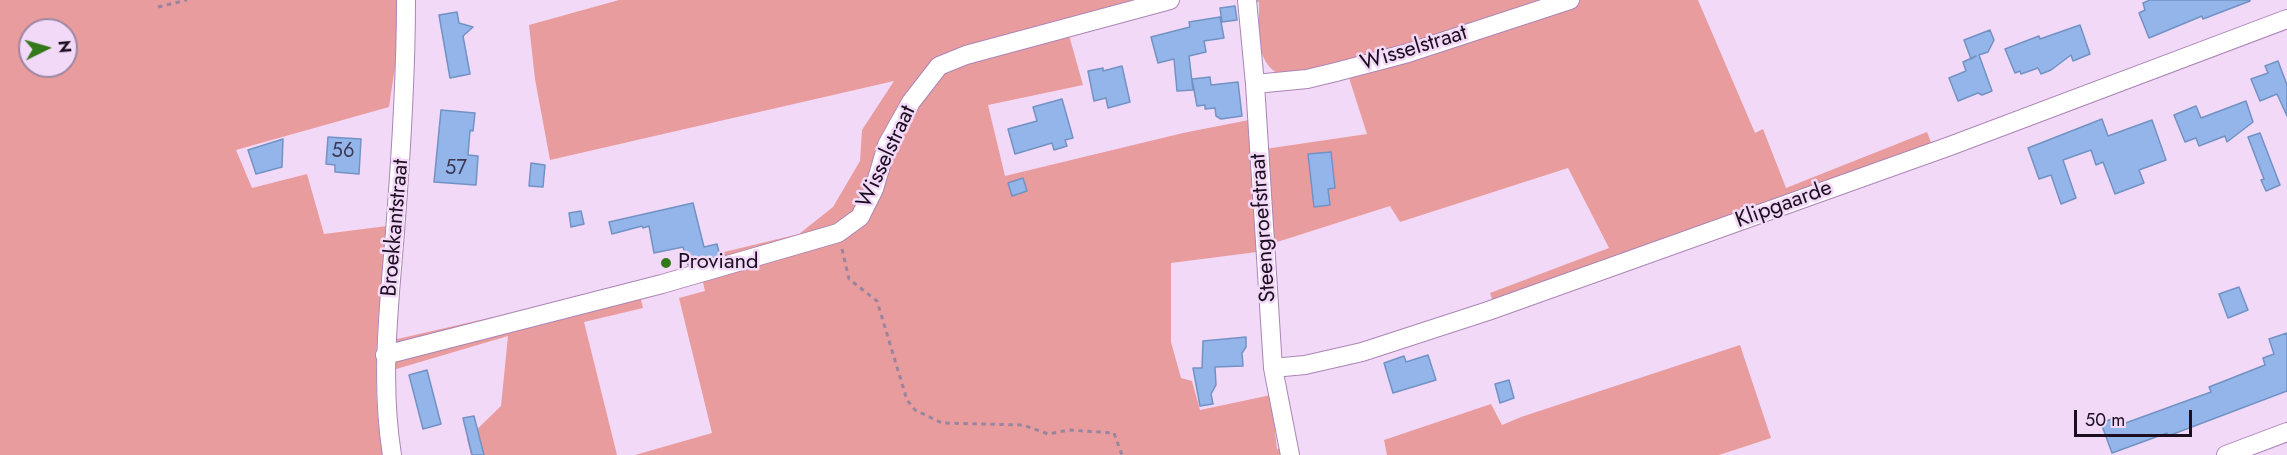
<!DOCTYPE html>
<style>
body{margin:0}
#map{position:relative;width:2287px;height:455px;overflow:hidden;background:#f2d9f8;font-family:Jost,sans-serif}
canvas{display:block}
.north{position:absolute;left:18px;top:18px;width:60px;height:60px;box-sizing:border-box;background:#f2d9f8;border:2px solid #9c87a1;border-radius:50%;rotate:85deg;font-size:16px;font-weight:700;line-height:24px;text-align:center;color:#1c0d1f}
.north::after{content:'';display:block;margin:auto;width:21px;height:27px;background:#337819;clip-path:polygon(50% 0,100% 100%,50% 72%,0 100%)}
.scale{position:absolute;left:2074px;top:410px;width:118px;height:27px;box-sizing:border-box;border:3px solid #1c0d1f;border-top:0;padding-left:8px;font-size:18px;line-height:21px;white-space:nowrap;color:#1c0d1f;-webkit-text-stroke:4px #f2d9f8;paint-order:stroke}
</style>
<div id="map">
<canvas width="2287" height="455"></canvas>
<div class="north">N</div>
<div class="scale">50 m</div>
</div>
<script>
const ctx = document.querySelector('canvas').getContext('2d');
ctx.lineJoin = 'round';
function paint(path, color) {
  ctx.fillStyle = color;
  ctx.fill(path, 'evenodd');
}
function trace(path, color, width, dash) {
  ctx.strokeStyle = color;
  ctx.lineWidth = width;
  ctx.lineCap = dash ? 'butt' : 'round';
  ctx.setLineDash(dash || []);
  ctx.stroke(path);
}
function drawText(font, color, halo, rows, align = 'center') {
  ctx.font = font + ' Jost,sans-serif';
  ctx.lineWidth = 5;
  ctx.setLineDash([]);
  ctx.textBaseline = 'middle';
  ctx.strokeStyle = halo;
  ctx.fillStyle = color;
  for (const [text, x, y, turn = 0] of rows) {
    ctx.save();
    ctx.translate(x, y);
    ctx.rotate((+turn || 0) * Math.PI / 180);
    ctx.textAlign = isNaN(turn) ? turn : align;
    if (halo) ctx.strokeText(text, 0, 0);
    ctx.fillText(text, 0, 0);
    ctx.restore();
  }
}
const green = new Path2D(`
 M0 0H397L399 40 389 107 236 150 252 188 307 174 324 234 387 226C380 302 369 380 383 455H0ZM30 30H66V66H30Z
 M619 0H1153L1065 21 1083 85 988 105 1005 176 1183 133 1249 120 1257 252 1171 263V342L1181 378 1192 381 1200 410 1271 395 1277 449 1285 448 1286 455H635L712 433 679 298 705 291 700 269 722 264 720 253 799 234 833 207 860 161 862 130 894 81 550 160 535 79 529 25Z
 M1250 0H1698L1755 133 1763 129 1786 188 1927 132 1932 145 1497 314 1490 293 1609 248 1568 168 1400 222 1390 206 1274 243 1265 149 1367 134 1350 81 1347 66 1280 75C1253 60 1260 29 1259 2L1251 3Z
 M637 284 643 308 584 322 617 455H471L467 439 501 406 508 336 393 370V340Z
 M1740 345 1771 438 1719 455H1387L1384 440 1491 404 1502 425 1521 417Z`);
const building = new Path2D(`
 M2150 0H2250V1L2203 19 2202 16 2149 38 2139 13 2145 10 2143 3Z
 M1235 6 1237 20 1222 22 1220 8Z
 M457 12 459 23 473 27 463 36 470 74 450 78 439 15Z
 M1220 17 1224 38 1204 41 1206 52 1189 56 1193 90 1177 91 1174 59 1158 63 1151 37 1190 27 1189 22Z
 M2080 25 2090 54 2073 61 2071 55 2051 70 2041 74 2038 68 2021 74 2020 71 2015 73 2005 49 2039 36 2040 39Z
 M1990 30 1994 40 1988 52 1979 55 1992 91 1982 95 1978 93 1958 101 1949 78 1966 71 1963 62 1976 56 1971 59 1964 40Z
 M2278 61 2287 85V116L2277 94 2260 101 2251 79 2268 73 2265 66Z
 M1122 66 1130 102 1108 108 1106 98 1094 101 1088 71 1103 68V71Z
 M1210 77 1211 85 1238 82 1242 116 1221 119 1216 116 1215 108 1205 109V105L1197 106 1192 79Z
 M1062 99 1073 138 1065 140 1067 146 1054 150 1052 143 1015 154 1008 129 1037 121 1033 107Z
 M2246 101 2253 122 2227 142 2225 136 2199 146 2196 138 2185 142 2174 115 2196 106 2201 118Z
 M441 110 475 113 473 131 470 130 468 155 478 156 476 185 434 182Z
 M2102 119 2108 136 2152 120 2166 160 2139 170 2144 183 2115 194 2103 162 2096 165 2091 150 2063 160 2076 198 2061 204 2051 175 2039 179 2028 148Z
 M2260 133 2280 185 2266 191 2261 180 2264 179 2248 137Z
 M328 137 361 139 359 174 335 172V165L326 164Z
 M283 139 282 167 256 174 248 150Z
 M1331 152 1335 188 1328 189 1330 205 1314 207 1308 154Z
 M531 163 545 165 543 187 529 186Z
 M1023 178 1027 191 1012 196 1008 183Z
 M693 203 704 247 717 244 720 256 688 265 683 247 654 253 649 226 643 228 642 226 612 234 609 222Z
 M581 211 584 224 571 227 569 213Z
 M2239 287 2248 310 2228 318 2219 294Z
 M2287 333V391L2168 436 2167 433 2112 453 2101 423 2117 417 2120 425 2211 392 2209 387 2265 365 2263 358 2274 354 2269 339Z
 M1246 337V347L1242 353 1243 366 1215 367 1216 385 1211 394 1213 404 1200 406 1193 368H1202L1203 341Z
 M1428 355 1436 380 1393 393 1384 363 1404 356 1406 362Z
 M427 370 441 424 423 429 409 375Z
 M1509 380 1514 398 1500 403 1495 384Z
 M474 416 484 455H472L463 418Z`);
const path = new Path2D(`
 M158 7 187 0
 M842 249 849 279 877 301 907 400 915 410 942 423 1023 425 1048 434 1069 430 1114 433 1122 455`);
const minor = new Path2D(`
 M1247 0 1255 84 1273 368 1290 455
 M1255 84 1307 79 1336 72 1408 53 1570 0
 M385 355 662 284 838 233 860 217 874 189 887 145 911 102 939 66 966 55 1170 0
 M1273 368 1305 365 1362 352 1488 311 1950 146 2287 19
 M392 455C380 381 389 307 395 232 401 155 406 78 406 0
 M2226 455 2287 432`);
const markers = [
 [666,263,6,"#337819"]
];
const numberNames = [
 ["56",343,152],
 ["57",456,169]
];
const streetNames = [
 ["Wisselstraat",1414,49,-17],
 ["Wisselstraat",887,157,-65],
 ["Klipgaarde",1784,205,-20],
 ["Broekkantstraat",396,228,-85],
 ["Steengroefstraat",1264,228,-94]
];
const poiNames = [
 ["Proviand",678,263]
];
paint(green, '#e99c9d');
paint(building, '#93b5e9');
trace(building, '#7292c4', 1.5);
trace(minor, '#ab85b6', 20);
trace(path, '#9a859f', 3, [4.5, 4.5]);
trace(minor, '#fff', 18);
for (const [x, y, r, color] of markers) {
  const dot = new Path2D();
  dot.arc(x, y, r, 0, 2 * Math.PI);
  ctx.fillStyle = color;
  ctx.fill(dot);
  trace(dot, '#f2d9f8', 2);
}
drawText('20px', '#3a3752', null, numberNames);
drawText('22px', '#1c0d1f', '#f2d9f8', streetNames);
drawText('22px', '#1c0d1f', '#f2d9f8', poiNames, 'left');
</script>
